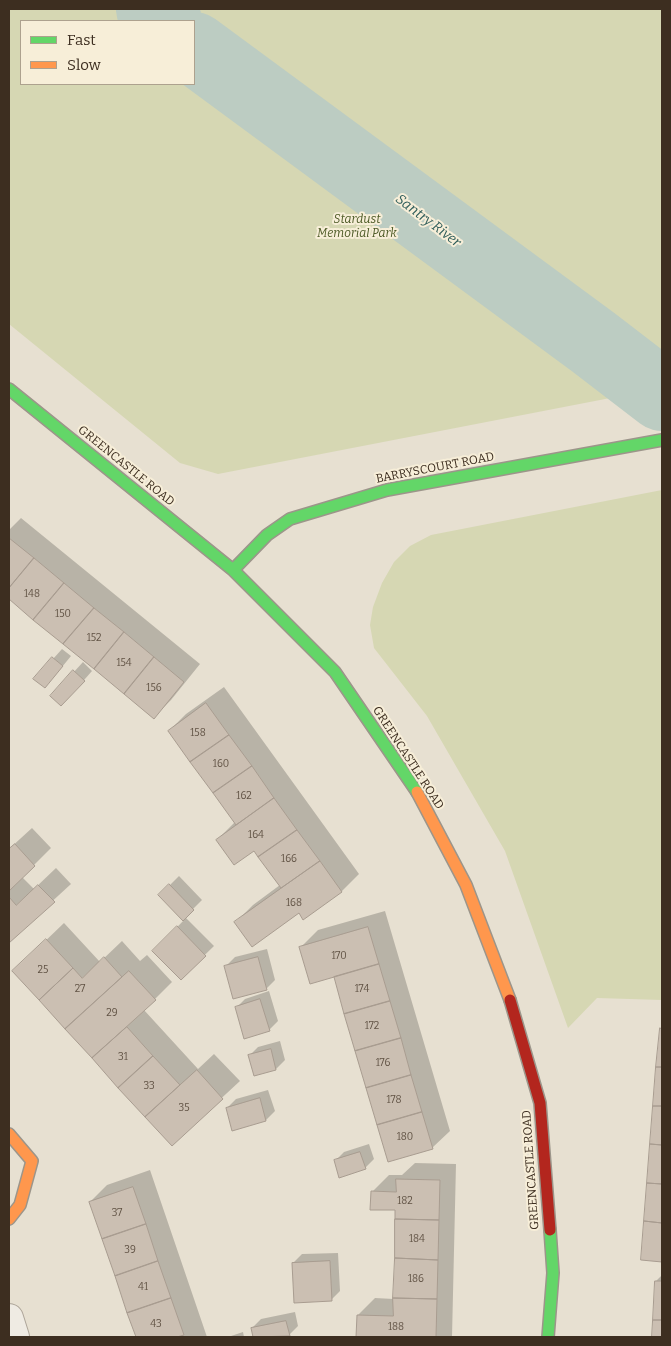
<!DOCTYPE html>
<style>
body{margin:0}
#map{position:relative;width:671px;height:1346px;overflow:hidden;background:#e7e0d1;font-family:Bitter,serif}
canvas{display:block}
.frame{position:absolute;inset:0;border:10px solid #3d2e20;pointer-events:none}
.legend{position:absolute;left:20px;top:20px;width:175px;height:65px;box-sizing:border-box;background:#f7eed8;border:1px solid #ada18e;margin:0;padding:6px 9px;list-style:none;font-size:15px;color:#3d2e20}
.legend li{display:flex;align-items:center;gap:10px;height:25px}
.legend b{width:25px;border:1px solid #ada18e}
</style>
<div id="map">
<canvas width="671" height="1346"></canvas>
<div class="frame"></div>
<ul class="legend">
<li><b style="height:6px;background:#63d668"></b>Fast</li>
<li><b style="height:6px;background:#ff974d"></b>Slow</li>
</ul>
</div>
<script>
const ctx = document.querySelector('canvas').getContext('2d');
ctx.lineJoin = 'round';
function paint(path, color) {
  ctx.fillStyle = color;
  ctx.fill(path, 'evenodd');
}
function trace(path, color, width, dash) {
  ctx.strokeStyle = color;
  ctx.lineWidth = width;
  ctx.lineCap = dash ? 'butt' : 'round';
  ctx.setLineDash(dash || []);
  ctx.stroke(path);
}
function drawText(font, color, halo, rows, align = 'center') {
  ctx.font = font + ' Bitter,serif';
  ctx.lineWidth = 4;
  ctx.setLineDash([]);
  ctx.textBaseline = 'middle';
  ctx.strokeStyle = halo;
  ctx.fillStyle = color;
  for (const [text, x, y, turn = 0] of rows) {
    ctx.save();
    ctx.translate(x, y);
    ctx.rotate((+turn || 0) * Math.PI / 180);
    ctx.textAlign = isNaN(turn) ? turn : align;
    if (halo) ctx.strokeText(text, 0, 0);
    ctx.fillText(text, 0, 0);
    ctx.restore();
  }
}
const green = new Path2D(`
 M9 9H662V388L218 474 180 463 9 324ZM21 21H194V84H21Z
 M662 490V1000L597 998 568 1028 505 851 427 716 374 648 370 625 373 607 382 583 394 562 410 546 431 535Z`);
const shadow = new Path2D(`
 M21 518 200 664 171 700 154 717 9 598V530Z
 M62 649 71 656 53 678 35 679Z
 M83 662 92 671 70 696H52Z
 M224 687 359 874 342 891 304 918 299 912 236 922 253 905 280 885 254 849 217 840 235 822 169 731 186 714Z
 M32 828 51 848 22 877 34 889 56 868 71 884 9 941V849Z
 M179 876 202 900 185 917 214 946 181 978 154 951 184 920 160 895Z
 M385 911 450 1131 432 1148 334 976 301 947 318 930Z
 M64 923 100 962 122 941 140 961 147 955 172 982 144 1010 198 1069 214 1054 240 1081 172 1144 14 971Z
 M267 949 275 980 266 989 226 966 235 957Z
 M269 991 278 1021 269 1030 236 1008 245 999Z
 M662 1028V1261L642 1259Z
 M280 1041 285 1060 276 1069 254 1074 249 1056 258 1047Z
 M268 1090 275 1111 266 1120 233 1130 227 1108 236 1099Z
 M369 1144 374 1159 365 1168 335 1161 344 1152Z
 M415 1163 456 1164 452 1337 357 1336 358 1315 375 1298 394 1299 397 1209 372 1192 389 1175H402Z
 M150 1170 207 1337H137L90 1202 107 1185Z
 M338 1253 340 1291 331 1300 293 1263 302 1254Z
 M662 1275V1337H653L656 1281Z
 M295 1312 298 1326 289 1335 277 1337H254L252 1328 261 1319Z
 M243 1332 244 1337H228Z`);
const river = new Path2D(`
 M152 9 166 21
 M194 48 593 342 662 395`);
const building = new Path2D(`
 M9 538 34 558 9 588Z
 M34 558 64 583 33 620 9 599V588Z
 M64 583 94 608 63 644 33 620Z
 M94 608 124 632 94 669 63 644Z
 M124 632 154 657 124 694 94 669Z
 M52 657 63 666 45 688 33 679Z
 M154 657 184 682 154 719 124 694Z
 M73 670 85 681 61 706 50 696Z
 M206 703 229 735 190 762 168 731Z
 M229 735 252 766 213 793 190 762Z
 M252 766 274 798 236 825 213 793Z
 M274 798 297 830 258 857 254 851 234 865 216 840Z
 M297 830 320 861 281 888 258 857Z
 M15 844 35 866 9 891V849Z
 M320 861 342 892 303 920 299 913 252 947 234 922Z
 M169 884 194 910 183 921 158 895Z
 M38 885 55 902 9 943V897L16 905Z
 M177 926 206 956 181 980 152 951Z
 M368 927 379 964 310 984 299 947Z
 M46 939 73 968 39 1000 12 971Z
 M104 957 122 977 65 1029 39 1000 73 968 82 978Z
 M258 957 267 990 233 999 224 966Z
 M379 964 390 1001 344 1014 334 977Z
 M129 971 156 1000 92 1058 65 1029Z
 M260 999 270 1031 244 1039 235 1007Z
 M390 1001 401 1038 355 1051 344 1014Z
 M127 1027 153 1056 118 1088 92 1058Z
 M660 1028 662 1029V1067H656Z
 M401 1038 411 1075 366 1088 355 1051Z
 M271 1049 276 1070 254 1076 248 1055Z
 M153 1056 180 1085 145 1117 118 1088Z
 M656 1067H662V1106H653Z
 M197 1070 223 1099 172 1146 145 1117Z
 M411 1075 422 1112 377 1125 366 1088Z
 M260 1098 266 1121 232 1131 226 1108Z
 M653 1106H662V1145L650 1144Z
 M422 1112 433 1149 388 1162 377 1125Z
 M650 1144 662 1145V1184L647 1183Z
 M360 1152 366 1169 339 1178 334 1160Z
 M396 1179 440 1180 439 1220 395 1219V1210H370L371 1191 396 1192Z
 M647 1183 662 1184V1223L644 1221Z
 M133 1187 146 1224 102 1239 89 1202Z
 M395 1219 439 1220 438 1260 395 1258Z
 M644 1221 662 1223V1262L641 1260Z
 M146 1224 158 1261 115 1276 102 1239Z
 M395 1258 438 1260 437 1299 393 1298Z
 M158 1261 171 1298 127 1313 115 1276Z
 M330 1261 332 1301 294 1303 292 1263Z
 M655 1281H662V1320H653Z
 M171 1298 184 1335 177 1337H136L127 1313Z
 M393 1298 437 1299 436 1337H356L357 1315 393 1316Z
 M653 1320H662V1337H652Z
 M286 1321 290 1336 253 1337 251 1328Z`);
const street = new Path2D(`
 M9 1318 15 1337`);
const fast = new Path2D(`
 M9 389 233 570 335 672 417 792
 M233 570 267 535 290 519 387 490 662 440
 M548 1337 553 1273 550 1230`);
const slow = new Path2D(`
 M417 792 466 885 510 1000
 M9 1134 32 1161 20 1205 9 1219`);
const jam = new Path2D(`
 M510 1000 540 1103 550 1230`);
const numberNames = [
 ["148",32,594],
 ["150",63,614],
 ["152",94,638],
 ["154",124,663],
 ["156",154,688],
 ["158",198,733],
 ["160",221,764],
 ["162",244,796],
 ["164",256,835],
 ["166",289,859],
 ["168",294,903],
 ["170",339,956],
 ["25",43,970],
 ["27",80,989],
 ["174",362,989],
 ["29",112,1013],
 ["172",372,1026],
 ["31",123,1057],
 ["176",383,1063],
 ["33",149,1086],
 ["178",394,1100],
 ["35",184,1108],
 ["180",405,1137],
 ["182",405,1201],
 ["37",117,1213],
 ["184",417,1239],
 ["39",130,1250],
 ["186",416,1279],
 ["41",143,1287],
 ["43",156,1324],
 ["188",396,1327]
];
const parkNames = [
 ["Stardust",357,220],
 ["Memorial Park",357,234]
];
const streetNames = [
 ["GREENCASTLE ROAD",126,466,39],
 ["BARRYSCOURT ROAD",435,468,-11],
 ["GREENCASTLE ROAD",408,758,57],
 ["GREENCASTLE ROAD",531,1170,-94]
];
const waterNames = [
 ["Santry River",428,221,37]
];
paint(green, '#d6d7b3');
paint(shadow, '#0003');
trace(river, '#bcccc2', 72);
paint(building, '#cbbfb2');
trace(building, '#a89c90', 1);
trace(street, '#ada599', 30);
trace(fast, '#9c958a', 14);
trace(slow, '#9c958a', 14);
trace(jam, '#9c958a', 14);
trace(street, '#efebe3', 28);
trace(fast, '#63d668', 11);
trace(slow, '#ff974d', 11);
trace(jam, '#b3261e', 11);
drawText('10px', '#605244', null, numberNames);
drawText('italic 12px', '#4d5a26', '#f7eed8', parkNames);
drawText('12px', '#3d2e20', '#f7eed8', streetNames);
drawText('italic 14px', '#2f5d5a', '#f7eed8', waterNames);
</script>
